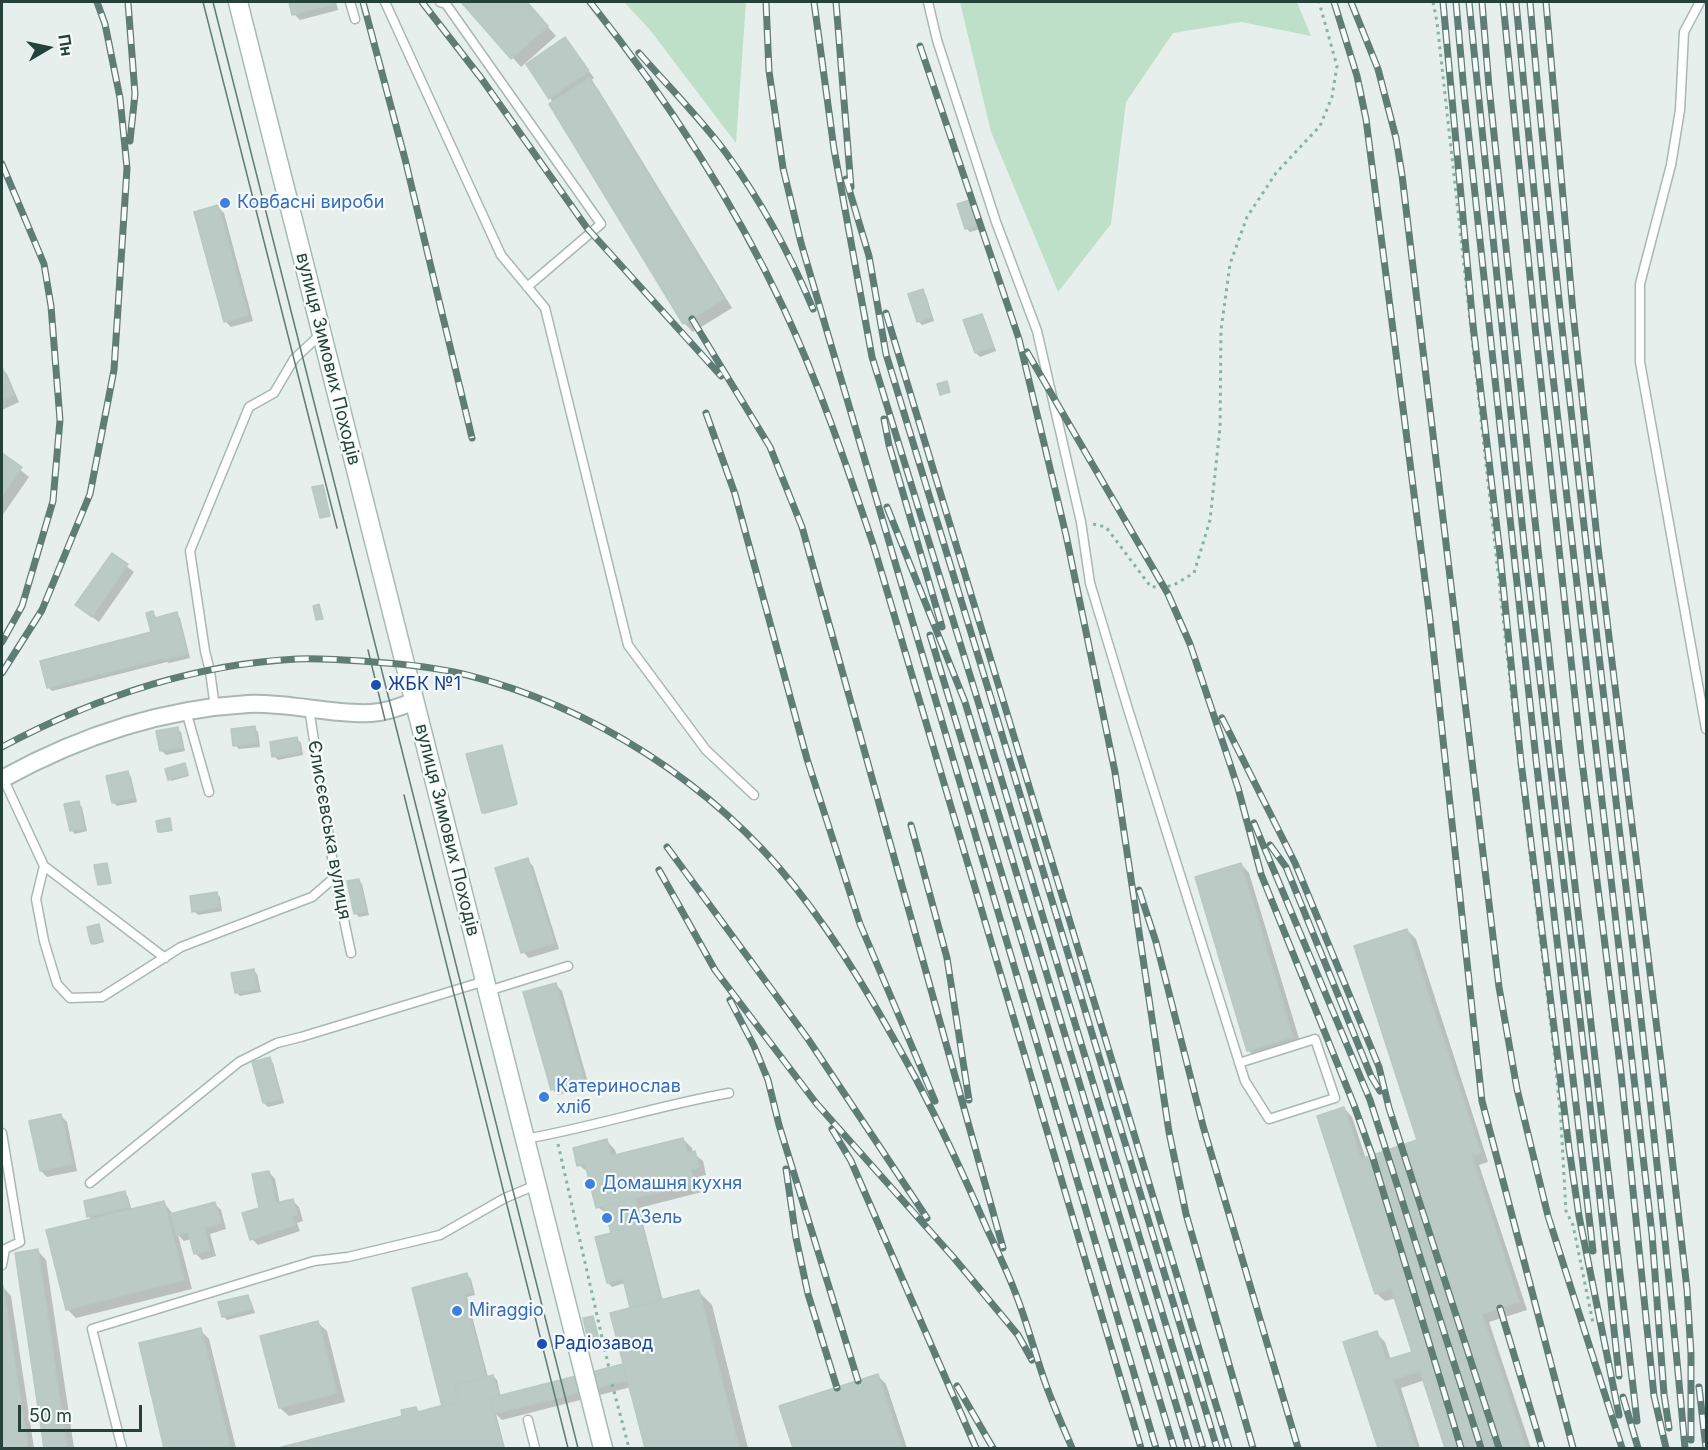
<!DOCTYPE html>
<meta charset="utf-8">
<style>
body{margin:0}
#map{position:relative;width:1708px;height:1450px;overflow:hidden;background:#e6efeb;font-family:Inter,sans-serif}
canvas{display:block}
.frame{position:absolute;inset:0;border:3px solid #24423a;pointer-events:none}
.north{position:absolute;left:18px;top:18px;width:60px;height:60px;-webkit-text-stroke:4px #f7fbf9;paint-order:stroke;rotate:81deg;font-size:16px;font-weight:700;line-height:24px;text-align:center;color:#24423a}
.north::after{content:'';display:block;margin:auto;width:21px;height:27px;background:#24423a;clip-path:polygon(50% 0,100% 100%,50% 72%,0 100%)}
.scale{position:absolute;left:18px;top:1405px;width:124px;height:27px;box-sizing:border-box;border:3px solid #24423a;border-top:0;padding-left:8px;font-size:18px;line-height:21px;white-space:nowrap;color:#24423a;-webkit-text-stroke:4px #f7fbf9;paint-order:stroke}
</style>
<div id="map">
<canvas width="1708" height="1450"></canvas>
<div class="frame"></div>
<div class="north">Пн</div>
<div class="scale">50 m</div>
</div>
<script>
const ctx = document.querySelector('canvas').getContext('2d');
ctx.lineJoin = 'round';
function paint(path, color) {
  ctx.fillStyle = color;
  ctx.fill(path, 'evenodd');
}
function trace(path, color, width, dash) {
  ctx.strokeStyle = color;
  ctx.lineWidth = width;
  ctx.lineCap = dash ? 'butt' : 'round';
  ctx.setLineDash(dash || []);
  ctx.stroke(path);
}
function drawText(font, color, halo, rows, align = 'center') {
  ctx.font = font + ' Inter,sans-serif';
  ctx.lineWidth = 4.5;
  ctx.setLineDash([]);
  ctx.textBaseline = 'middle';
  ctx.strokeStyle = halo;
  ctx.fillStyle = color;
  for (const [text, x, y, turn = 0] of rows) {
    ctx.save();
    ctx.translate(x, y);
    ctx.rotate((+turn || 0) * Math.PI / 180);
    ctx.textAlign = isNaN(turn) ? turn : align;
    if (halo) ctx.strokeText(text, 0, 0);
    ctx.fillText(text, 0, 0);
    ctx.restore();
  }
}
const green = new Path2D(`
 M624 2H746L736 143 650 30Z
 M960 2H1297L1311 36 1241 22 1173 33 1126 102 1111 224 1058 292 991 132Z`);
const shadow = new Path2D(`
 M290 2H336L338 10 300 20 294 14Z
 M463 2H526L556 36 521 67Z
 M565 39 594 78 590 81 598 89 732 308 693 332 684 323 550 98Z
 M969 202 973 206 980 229 970 232 966 228Z
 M218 207 224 213 253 321 231 327 225 321Z
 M922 291 926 295 934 321 922 325 918 321Z
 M981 316 985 320 996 351 980 357 976 353Z
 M2 369 7 374 19 402 2 410Z
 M2 455 29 477 2 516Z
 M112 555 134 572 99 622 84 611Z
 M153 613 157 619 176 614 180 618 190 658 169 663 167 662 52 691 48 687 153 633Z
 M254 728 258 732 260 747 239 749 235 745Z
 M177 729 181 732 185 751 166 755 162 751Z
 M297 739 301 743 303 755 278 760 274 756Z
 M503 748 517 805 484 814 483 812Z
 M184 764 189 776 171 781 170 779Z
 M128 773 131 777 137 802 117 806 113 802Z
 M78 803 82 807 87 831 75 834 71 830Z
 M170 820 172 831 160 833 159 832Z
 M527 860 533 866 559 949 529 958 523 952Z
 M1241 864 1249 873 1301 1045 1257 1059 1248 1050Z
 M358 880 362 884 369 915 359 917 355 913Z
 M216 893 220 897 222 911 198 915 194 911Z
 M99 926 104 942 94 945 92 943Z
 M1407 930 1416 939 1488 1162 1479 1165 1527 1310 1489 1322 1531 1448H1447L1425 1380 1401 1388 1420 1448H1379L1345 1343 1376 1333 1385 1342 1391 1360 1414 1353 1396 1298 1385 1301 1376 1293 1344 1108 1352 1117 1366 1159 1419 1141Z
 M253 970 257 974 261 992 240 996 236 992Z
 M556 985 562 991 589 1086 558 1095 552 1089Z
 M269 1059 273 1063 284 1103 268 1107 264 1103 254 1063Z
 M60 1115 67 1122 77 1171 47 1177 41 1171Z
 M683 1139 692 1148 693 1153 703 1161 706 1175 698 1177 702 1192 639 1208 663 1301 699 1292 712 1305 748 1448H646L631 1387 502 1420 496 1414 505 1448H284L404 1417 416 1408 419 1412 444 1407 467 1275 471 1279 475 1295 467 1297 488 1377 493 1376 497 1380 501 1397 623 1366 626 1369 632 1309 625 1283 612 1287 608 1283 613 1234 608 1215 598 1207 589 1173 579 1165 607 1141 615 1150 617 1156Z
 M269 1172 275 1179 280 1204 292 1200 299 1207 303 1221 297 1223 300 1231 258 1245 252 1239 261 1209Z
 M125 1193 128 1197 132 1211 164 1203 173 1214 215 1204 221 1210 226 1229 210 1234 216 1256 202 1260 195 1253 191 1239 184 1241 178 1235 192 1289 76 1318 67 1309 93 1220 88 1216Z
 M38 1251 46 1260 74 1448H45L17 1254Z
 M3 1287 11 1296 34 1448H2Z
 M247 1297 251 1301 255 1313 227 1320 223 1316Z
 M318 1323 327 1331 345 1402 289 1416 280 1408Z
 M200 1330 209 1339 236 1448H166L141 1345Z
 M878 1376 886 1384 907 1448H794L781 1407Z`);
const building = new Path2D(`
 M289 2H332L333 4 292 15Z
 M461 2H527L548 26 511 59Z
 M565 37 589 71 549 99 526 64Z
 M590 78 724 299 683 324 549 104Z
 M970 200 977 225 965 229 957 204Z
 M218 205 248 315 224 322 194 212Z
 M923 289 931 317 917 322 908 294Z
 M982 314 993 347 975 353 963 320Z
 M2 367 14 395 2 401Z
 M947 381 950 392 940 395 937 384Z
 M2 453 22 467 2 496Z
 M323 485 330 516 320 518 312 487Z
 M112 553 128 564 92 617 75 605Z
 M319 604 323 619 316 620 313 606Z
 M153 611 155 618 177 612 187 654 164 660 163 658 47 688 40 661 151 632 146 613Z
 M255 726 257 743 233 746 231 729Z
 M178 727 182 747 160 751 156 731Z
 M297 737 300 752 272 757 270 742Z
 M502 745 517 804 482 813 466 754Z
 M185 763 188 774 168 780 165 769Z
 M128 771 134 798 112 803 106 776Z
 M79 801 84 828 70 831 64 804Z
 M170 818 172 830 158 832 156 821Z
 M528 858 554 943 521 953 495 868Z
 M107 863 111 883 98 885 94 865Z
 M1241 863 1293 1037 1247 1051 1195 877Z
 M359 879 366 911 354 914 347 881Z
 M217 892 219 907 192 912 190 896Z
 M99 924 103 941 91 944 87 927Z
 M1407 929 1481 1153 1472 1156 1519 1302 1482 1314 1526 1448H1445L1420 1371 1393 1379 1416 1448H1378L1343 1342 1377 1331 1386 1360 1412 1352 1391 1288 1375 1294 1317 1116 1344 1107 1361 1159 1417 1140 1354 946Z
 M254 969 257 989 235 993 231 973Z
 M556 983 584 1080 551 1090 523 992Z
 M270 1057 281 1099 263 1103 252 1062Z
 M61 1114 72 1164 40 1171 29 1121Z
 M683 1138 687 1153 695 1151 699 1167 691 1169 694 1183 596 1208 585 1164 577 1166 573 1148 607 1139 611 1156Z
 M269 1171 276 1203 293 1199 297 1215 292 1216 295 1225 250 1240 242 1213 259 1208 252 1174Z
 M125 1191 129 1207 87 1217 84 1201Z
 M635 1198 661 1300 630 1308 623 1279 607 1283 595 1237 611 1233 604 1206Z
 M164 1201 184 1280 66 1310 46 1230Z
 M215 1202 221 1223 204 1228 210 1250 194 1254 188 1232 176 1235 170 1214Z
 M38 1249 67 1448H44L15 1253Z
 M467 1273 472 1292 464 1294 486 1377 455 1385 459 1401 442 1406 412 1288Z
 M2 1286H3L28 1448H2Z
 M699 1290 739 1448H645L610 1313Z
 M248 1295 252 1309 222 1317 218 1302Z
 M593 1316 601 1347 590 1349 583 1318Z
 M318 1321 337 1393 279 1408 260 1336Z
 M201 1328 230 1447 164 1448 139 1343Z
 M623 1364 627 1380 494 1414 490 1398Z
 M878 1374 902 1448H793L779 1406Z
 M493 1375 499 1396 490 1398 503 1448H278L402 1416 401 1410 416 1407 418 1412 459 1401 455 1385Z`);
const path = new Path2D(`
 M1433 2 1437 22 1521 780 1555 1059 1561 1122 1566 1211 1573 1225 1593 1323
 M1093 524 1106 527 1151 587 1172 586 1194 573 1210 520 1220 428 1221 330 1230 264 1247 217 1276 173 1320 126 1332 97 1337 66 1319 2
 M558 1144 609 1368
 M612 1384 629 1448`);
const lane = new Path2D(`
 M350 2 355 19
 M385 2 501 255 545 308 628 645 706 750 754 795
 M440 2 446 4 601 224 527 287
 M928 2 937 40 996 222 1037 331 1081 522 1090 583 1128 709 1245 1081 1269 1119 1335 1098 1315 1039 1239 1063
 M1700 2 1684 32 1680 110 1671 165 1640 284V362L1706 729
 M215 708 210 671 205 651 190 551 249 407 274 393 294 359 321 334
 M309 708 335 877 351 953
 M186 711 209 792
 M3 778 44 866 36 899 44 941 57 984 70 998 102 997 181 947 312 897 335 877
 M44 866 165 958
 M488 991 568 966
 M2 1133 20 1242 5 1249 2 1265
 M525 1139C594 1127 660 1105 729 1093
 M90 1183 239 1062 277 1043 301 1037 485 981
 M528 1420 535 1448
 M122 1448 92 1329 314 1261 348 1257 440 1235 505 1198 536 1185`);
const street = new Path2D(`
 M2 779C78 737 160 709 248 704 288 702 331 715 371 713 386 712 401 707 414 701`);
const secondary = new Path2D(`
 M238 2 603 1448`);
const tram = new Path2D(`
 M203 2 337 528
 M213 2 578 1448
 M368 650 385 720
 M404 795 568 1448`);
const rail = new Path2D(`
 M128 2 135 94 130 141
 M363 2 405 159 472 438
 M422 2 481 78 587 228 721 376
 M590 2C665 96 732 199 784 309 820 386 847 467 874 547L1141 1448
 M766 2 769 71 783 168 801 243 1156 1448
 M814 2 834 149 872 357 977 698 1203 1448
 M836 2 851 187
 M1334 2 1357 76 1366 119 1430 619 1482 1101 1573 1448
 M1351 2 1378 69 1396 138 1402 175 1499 987 1517 1089 1548 1216 1622 1448
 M1443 2 1473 325 1500 554 1521 762 1569 1148 1579 1216 1619 1415
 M1456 2 1464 92 1536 759 1593 1251
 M1469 2 1525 552 1587 1078 1619 1376
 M1482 2 1489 87 1560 756 1637 1421
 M1503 2 1534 317 1581 753 1621 1073 1654 1396 1666 1448
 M1516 2 1546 316 1652 1234 1664 1394 1669 1428
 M1530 2C1572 485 1642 965 1685 1448
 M1546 2 1573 312 1598 547 1662 1070 1687 1289 1691 1354V1440
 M920 46 1019 339 1066 535 1115 772 1169 1132 1186 1214 1253 1448
 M639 53C668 86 700 118 726 153 761 201 790 254 813 309
 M2 164 44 264 51 306 60 420 53 501 22 606 2 642
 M846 179 869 256 886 354 990 695 1217 1448
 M886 313 1229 1448
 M692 319 770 447 802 527 1003 1248
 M1027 352 1168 594 1190 644 1238 788 1261 874 1354 1105 1372 1155 1461 1448
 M706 413 735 494 807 759 860 924 935 1101
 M884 419 889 445 942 627
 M887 507 965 702 1189 1448
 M930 635 1174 1448
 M2 673 42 610 90 494 114 370 127 168 120 98 105 24 97 2
 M1222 718 1295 863 1379 1067 1389 1108 1499 1448
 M2 747C92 699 194 664 297 659 322 658 347 660 373 662 403 664 433 667 463 674 592 706 712 783 795 887 842 946 880 1013 916 1079 942 1128 965 1178 987 1229 997 1250 1007 1271 1015 1292 1027 1322 1035 1354 1046 1385 1054 1407 1063 1427 1072 1448
 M1254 823 1370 1100 1481 1448
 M911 825 947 958 969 1100
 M1270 845 1286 867 1371 1076 1380 1091
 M667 847 808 1039 927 1218
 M659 870 715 970 816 1103 954 1258 1018 1335 1032 1360
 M1139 890 1156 942 1203 1126 1298 1448
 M730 1000 754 1046 768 1080 779 1125 858 1381
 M832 1129 851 1161 976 1448
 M786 1169 796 1238 808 1294 837 1388
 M1500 1308 1542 1448
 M957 1386 993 1448
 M1699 1387 1706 1448
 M1623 1397 1638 1448`);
const markers = [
 [225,203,6,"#3f7fe0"],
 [376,685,6,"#1a4fb4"],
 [544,1097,6,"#3f7fe0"],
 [590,1184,6,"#3f7fe0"],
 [607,1218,6,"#3f7fe0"],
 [457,1311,6,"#3f7fe0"],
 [542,1344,6,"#1a4fb4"]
];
const shopNames = [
 ["Ковбасні вироби",237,203],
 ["Катеринослав",556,1087],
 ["хліб",556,1108],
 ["Домашня кухня",602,1184],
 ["ГАЗель",619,1218],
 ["Miraggio",469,1311]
];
const streetNames = [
 ["вулиця Зимових Походів",328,359,76],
 ["Єлисєєвська вулиця",329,830,80],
 ["вулиця Зимових Походів",447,830,76]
];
const transitNames = [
 ["ЖБК №1",388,685],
 ["Радіозавод",554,1344]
];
paint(green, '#bfe0c8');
paint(shadow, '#0003');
paint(building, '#bbcac4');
trace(building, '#b8c9c2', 1.5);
trace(lane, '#a8b8b2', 11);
trace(street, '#a8b8b2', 20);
trace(secondary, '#a4bbb3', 21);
trace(path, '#86b3a5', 3, [3, 4.5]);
trace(lane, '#fff', 8);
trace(street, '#fff', 16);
trace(secondary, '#fff', 18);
trace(tram, '#5f7d75', 1.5);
trace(rail, '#5f7d75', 7);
trace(rail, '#f7fbf9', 4.5, [14]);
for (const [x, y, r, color] of markers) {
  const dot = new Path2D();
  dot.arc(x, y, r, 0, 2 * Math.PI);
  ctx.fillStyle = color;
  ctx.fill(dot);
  trace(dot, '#f7fbf9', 2);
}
drawText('18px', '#366cbe', '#f7fbf9', shopNames, 'left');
drawText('18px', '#24423a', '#f7fbf9', streetNames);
drawText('18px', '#164399', '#f7fbf9', transitNames, 'left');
</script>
